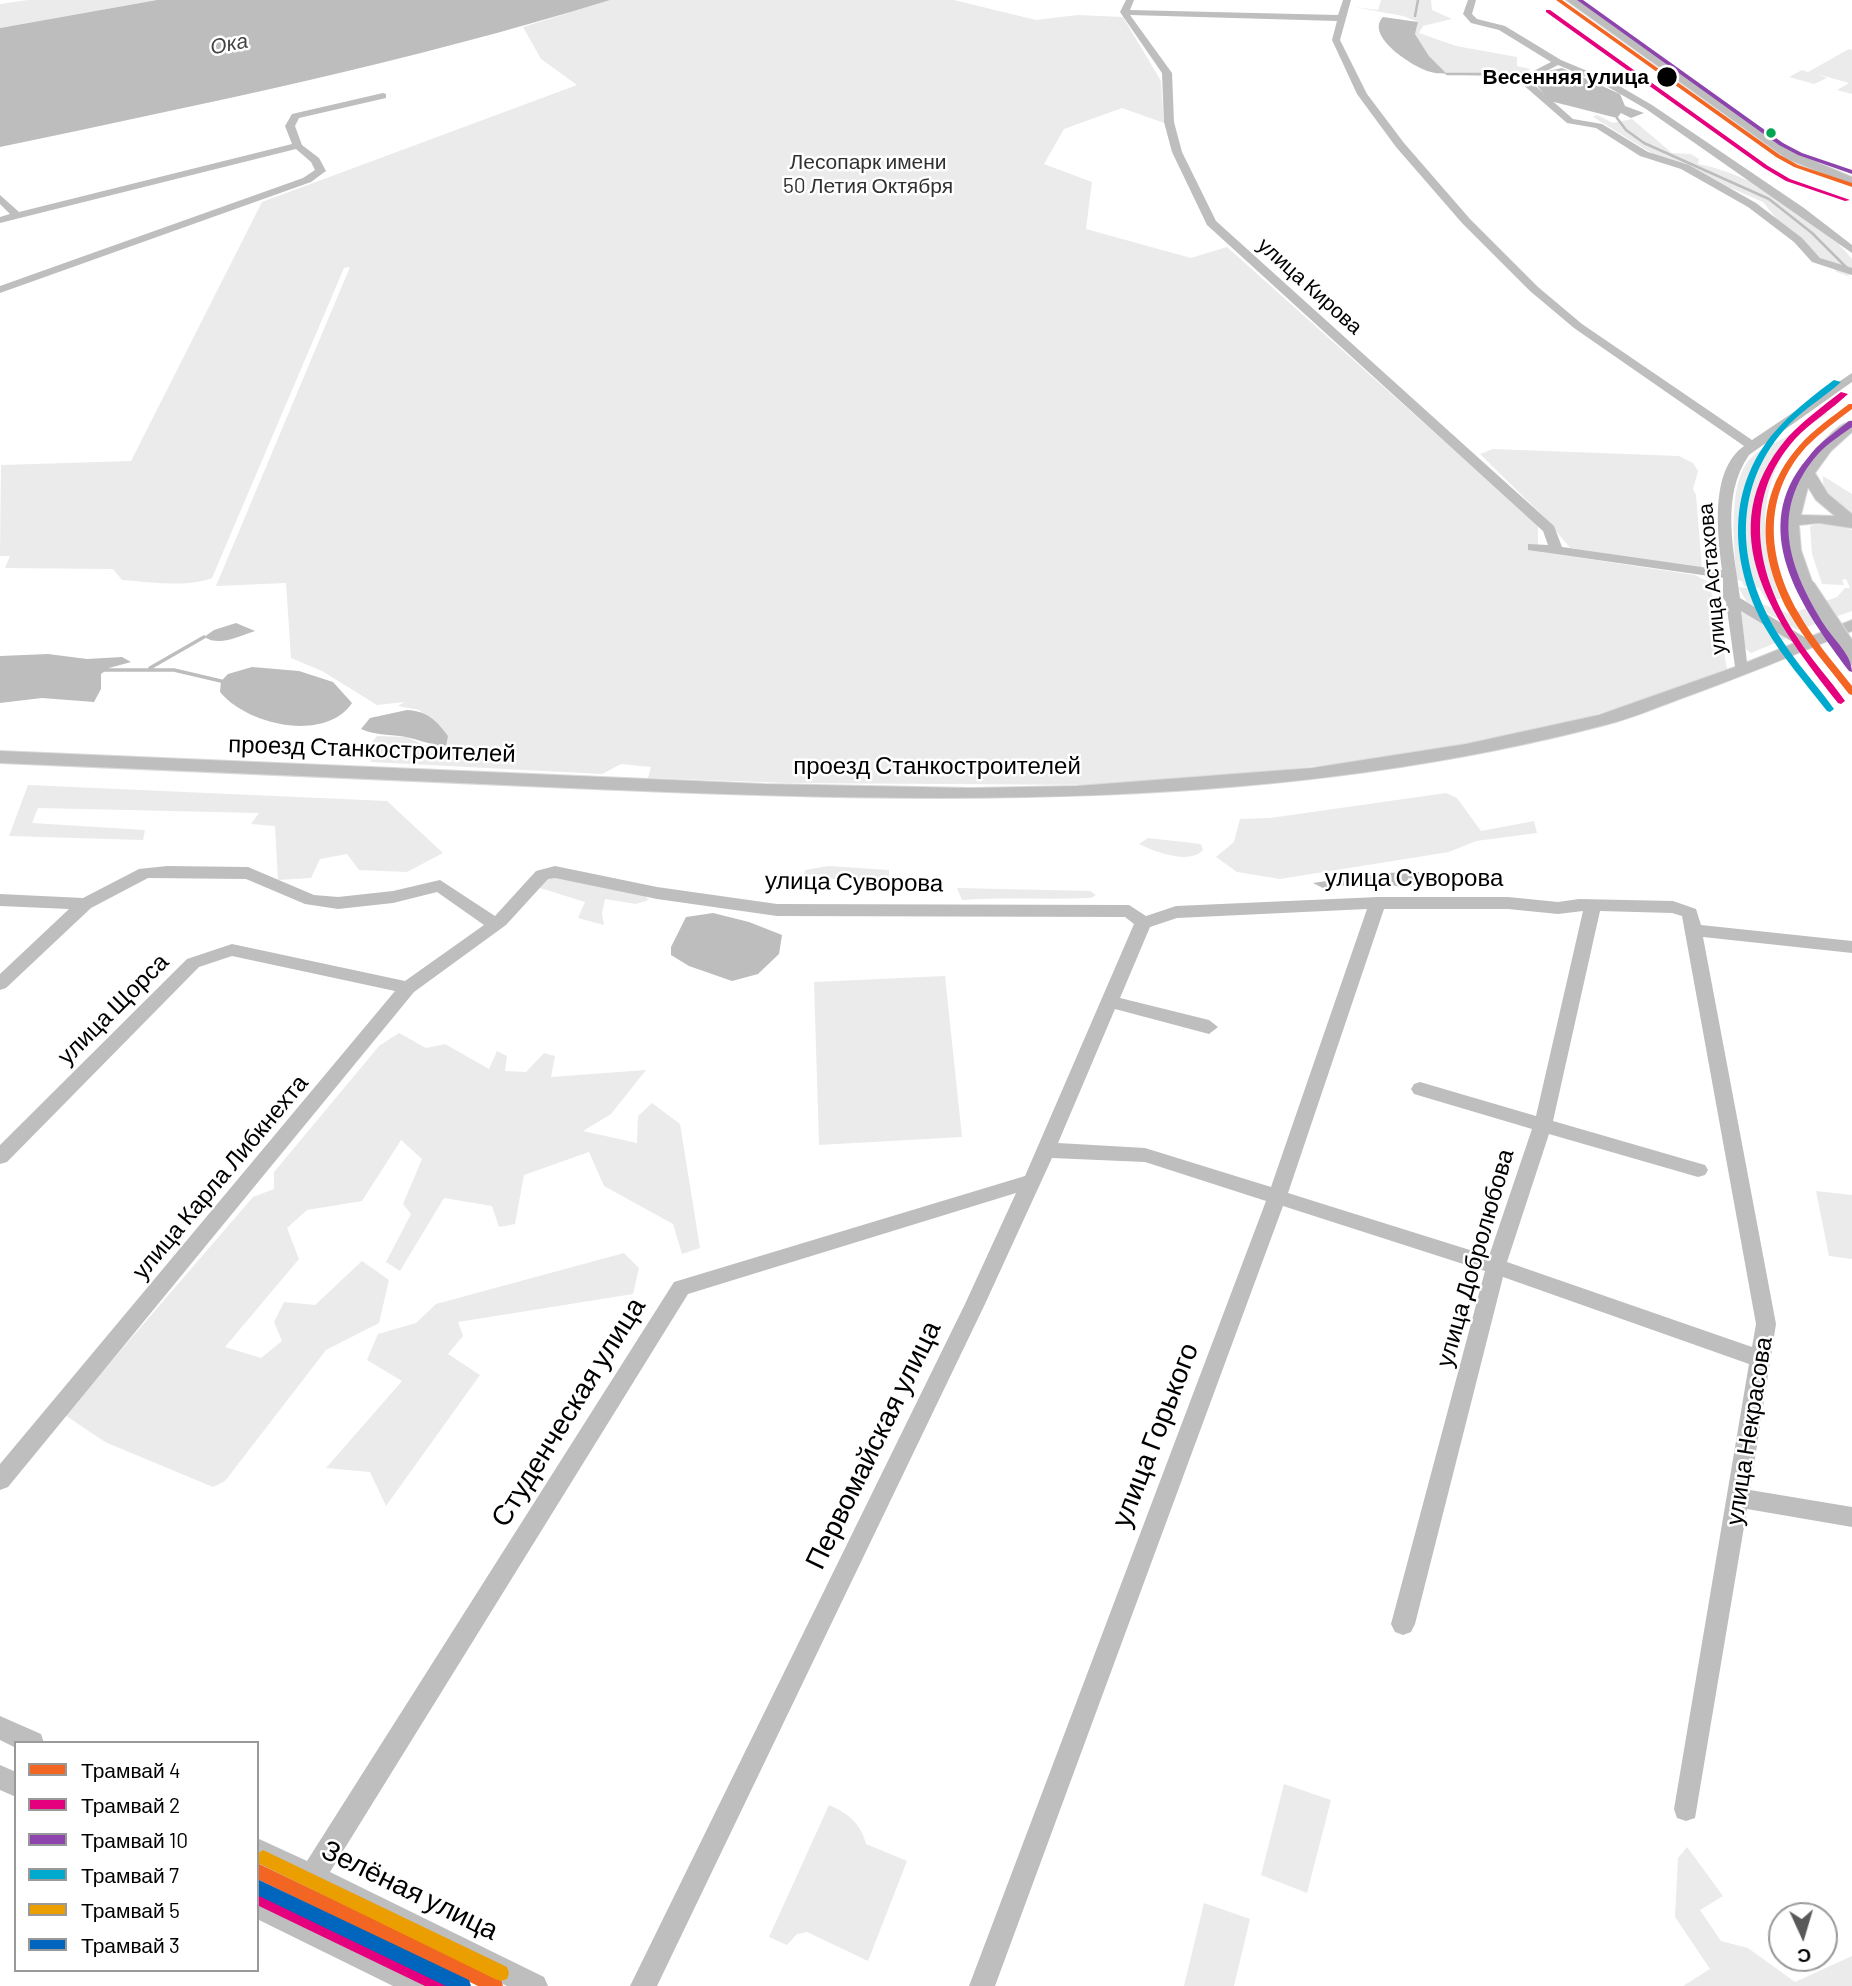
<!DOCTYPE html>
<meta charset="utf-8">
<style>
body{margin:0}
#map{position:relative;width:1852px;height:1986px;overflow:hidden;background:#fff;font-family:Barlow,sans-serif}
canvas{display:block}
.legend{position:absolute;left:14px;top:1741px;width:245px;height:231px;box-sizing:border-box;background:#fff;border:2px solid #999;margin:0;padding:9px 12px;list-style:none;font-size:21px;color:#000}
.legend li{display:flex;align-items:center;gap:14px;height:35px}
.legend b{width:35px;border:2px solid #999}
.north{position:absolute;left:1768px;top:1902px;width:70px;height:70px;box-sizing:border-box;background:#fff;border:2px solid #999;border-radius:50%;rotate:176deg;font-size:19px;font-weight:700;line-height:28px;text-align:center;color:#000}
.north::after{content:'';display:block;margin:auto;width:24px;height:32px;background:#595959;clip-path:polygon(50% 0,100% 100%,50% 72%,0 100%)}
</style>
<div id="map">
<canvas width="1852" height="1986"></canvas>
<ul class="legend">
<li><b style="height:9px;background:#f26522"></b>Трамвай 4</li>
<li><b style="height:9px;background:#e5007d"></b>Трамвай 2</li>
<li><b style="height:9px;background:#8e44ad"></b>Трамвай 10</li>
<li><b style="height:9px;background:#00a9ce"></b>Трамвай 7</li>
<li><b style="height:9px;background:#eb9e00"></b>Трамвай 5</li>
<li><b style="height:9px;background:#0065bd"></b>Трамвай 3</li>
</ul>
<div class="north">С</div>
</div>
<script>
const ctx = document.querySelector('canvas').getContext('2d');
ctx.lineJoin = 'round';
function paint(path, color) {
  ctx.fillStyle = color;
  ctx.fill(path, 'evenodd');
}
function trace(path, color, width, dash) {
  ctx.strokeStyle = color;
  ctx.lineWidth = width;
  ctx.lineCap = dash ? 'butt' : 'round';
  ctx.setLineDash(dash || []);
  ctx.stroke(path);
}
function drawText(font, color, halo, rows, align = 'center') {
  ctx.font = font + ' Barlow,sans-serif';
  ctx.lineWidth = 5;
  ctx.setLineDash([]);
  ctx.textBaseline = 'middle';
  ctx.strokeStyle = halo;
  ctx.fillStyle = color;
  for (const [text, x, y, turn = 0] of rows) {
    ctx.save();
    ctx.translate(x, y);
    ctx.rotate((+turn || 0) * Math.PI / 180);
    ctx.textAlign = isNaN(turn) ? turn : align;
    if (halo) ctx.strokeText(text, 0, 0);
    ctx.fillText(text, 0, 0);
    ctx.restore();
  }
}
const green = new Path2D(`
 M28 0H157L0 28V4Z
 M610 0H954L1036 20 1077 15 1123 17 1161 81 1164 123 1122 108 1064 129 1044 164 1092 182 1086 229 1191 258 1227 247 1538 525V545L1542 552 1695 575 1707 581 1713 596 1728 674 1575 721 1456 747 1335 764 1209 778 1100 785 789 783 648 778 651 767 621 764 602 774 371 762 368 747 377 736 407 737 424 745 445 746 448 736 419 710 398 706 404 702 377 705 322 671 291 658 286 583 216 586 350 267 344 268 212 578C184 588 152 582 122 580L113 569 5 568 10 556H0L1 465 131 461 262 202 577 85 541 59 523 27Z
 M1381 0H1431L1432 10 1452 19 1423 26 1419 33 1456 46 1517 57V66L1530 69 1518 79 1447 74 1429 56 1415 34 1418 22 1403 16 1354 7 1378 10Z
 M1849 49 1852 50V94L1837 90 1849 83 1817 74 1827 78 1814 84 1789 77 1802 70 1808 72Z
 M1597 115 1613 123 1632 119 1672 153 1691 154 1699 159 1698 164C1750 173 1819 217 1852 259V273L1848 276 1837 272 1780 223 1763 202 1653 154 1593 117Z
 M1821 411 1828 413C1818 420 1806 427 1798 436 1756 480 1759 546 1781 599L1766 600 1759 588 1744 586 1742 581 1737 580C1734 550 1727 483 1750 459 1761 447 1777 443 1791 434 1801 427 1811 418 1821 411Z
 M1493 449 1679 456 1693 463 1698 471 1693 489 1696 495 1702 568 1570 548 1547 520 1480 454Z
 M1823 476 1852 494V516C1838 509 1821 494 1823 476Z
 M1817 524 1840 526 1852 530V611L1798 630 1747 602 1738 587 1753 589 1760 603 1790 614 1837 597 1845 588H1850L1846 579 1842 580 1844 585 1822 584 1812 554 1810 526Z
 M1740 610 1785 634V639L1751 653 1742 646Z
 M28 785 387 801 443 853 407 872 359 870 347 854 320 859 311 878 278 880 275 826 251 824 259 813 38 808 32 823 145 830 143 840 9 836Z
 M1446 793 1457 798 1481 831 1534 821 1537 833 1476 841 1449 852 1280 879 1237 872 1216 857 1234 842 1240 819 1270 818Z
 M1148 838 1201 844 1203 850C1189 865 1155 852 1139 844Z
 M828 866 889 870V882L804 877 805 870Z
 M554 875 640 891 649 900 636 904 605 899 602 913 604 925 578 918 585 902 540 888 541 883Z
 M957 888 1090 891 1096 895 1091 898C1047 900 1005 897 962 900Z
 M945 976 962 1137 819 1145 814 982Z
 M399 1033 426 1048 445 1044 489 1069 497 1051 507 1056 505 1071 526 1072 544 1053 555 1056 551 1077 646 1070 611 1114 583 1131 637 1143 638 1116 652 1103 680 1124 700 1248 682 1254 673 1224 604 1186 589 1152 524 1175 515 1224 499 1227 492 1206 444 1198 400 1271 386 1262 411 1214 403 1204 422 1159 401 1140 362 1201 307 1210 287 1228 299 1259 225 1347 261 1358 282 1341 274 1322 284 1302 315 1305 362 1261 389 1280 379 1323 326 1350 225 1481 213 1487 105 1442 65 1415 253 1197 274 1189V1172L379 1046Z
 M1816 1191 1852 1195V1259L1829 1256Z
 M624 1253 639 1268 633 1294 458 1322 463 1336 448 1354 480 1375 386 1506 370 1472 326 1468 402 1381 367 1360 378 1334 416 1323 436 1304Z
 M1284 1784 1331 1800 1307 1893 1261 1875Z
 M829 1805C848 1813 861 1824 866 1844L907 1861 868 1961 807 1932 797 1934 787 1945 769 1937Z
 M1687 1847 1723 1896 1700 1910 1721 1941 1748 1948 1795 1982 1852 1956V1986H1683L1710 1969 1675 1917 1678 1858Z
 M1204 1903 1250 1919 1234 1986H1184Z`);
const water = new Path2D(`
 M157 0H610C410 62 204 104 0 147V28Z
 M1383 17 1418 22 1415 34 1429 56 1447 74C1442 73 1436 74 1431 72 1414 68 1364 36 1383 17Z
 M1562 68 1620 94 1625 106 1644 113 1631 118 1621 113 1617 118 1550 101 1533 81 1548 71Z
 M236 623 255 631C239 636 220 647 204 637L214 630Z
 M48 654 87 659 122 657 131 662 109 668 101 674V689L94 702 42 698 0 703V656Z
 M252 667 299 671 333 682 352 703C325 743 247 725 220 692L221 681 228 674Z
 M407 710C427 711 436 720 448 736L446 746C429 745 421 740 406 737 390 734 377 736 361 729L370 718Z
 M1419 872 1418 883 1404 888 1381 882 1362 888 1347 885 1323 888 1313 883 1383 873Z
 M713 913 749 922 782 935 779 954 758 974 732 981 689 966 671 955V947L686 917Z`);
const streamFar1 = new Path2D(`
 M1415 16 1418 0
 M1447 74H1527
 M1617 118 1626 130 1644 143 1769 199 1812 233 1847 268`);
const stream = new Path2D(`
 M150 668 204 637
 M105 670H174L221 681`);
const minor = new Path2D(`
 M1126 0H1134L1130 10 1338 15 1343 0H1351L1340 40 1367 94 1404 143 1470 219 1538 287 1582 324 1752 440 1852 373V382L1749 455C1720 497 1734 550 1740 598L1811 641V647H1801L1741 611 1748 671 1741 675 1736 674 1726 602 1723 598V578L1528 550V544L1548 545 1543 531 1207 225 1172 152 1164 122 1162 73 1120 12ZM1130 15 1337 21 1332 40 1357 94 1396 147 1462 223 1530 291 1574 328 1744 446C1709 471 1718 534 1722 570L1562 547 1554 526 1216 221 1182 152 1174 122 1172 73Z
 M1468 0H1476L1472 14 1477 19 1505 26 1561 60 1609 80 1652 105 1804 208 1852 245V253L1646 109 1603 84 1558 65 1531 79V82L1573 119 1602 124 1648 152 1689 165 1756 203 1802 238 1820 258 1852 268V275L1812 262 1794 242 1748 207 1681 169 1640 156 1596 128 1567 123 1521 83 1524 76 1551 62 1499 30 1471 23 1463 14Z
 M383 93 386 94V98L299 118 295 126 302 145 319 158 326 171 311 182 0 293V286L303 178 315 170 311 162 296 149 0 223V217L10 214 0 204V195L19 212 292 144 285 126 292 114Z
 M555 866 657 887 777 904 1129 905 1146 916 1176 906 1378 897H1508L1558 902 1579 899 1673 901 1696 909 1701 925 1852 941V953L1703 937 1776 1324 1750 1490 1852 1507V1527L1747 1509 1695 1818 1686 1821 1677 1818 1674 1809 1749 1364 1503 1277 1415 1624 1411 1632 1403 1635 1395 1632 1391 1624 1485 1271 1283 1206 995 1986H969L1266 1201 1145 1162 1052 1158 985 1304 657 1986H630L965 1304 1016 1193 688 1294 330 1872 544 1977 548 1986H507L257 1863V1838L307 1861 674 1282 1025 1176 1134 924 1125 917 777 916 657 899 555 878 548 879 506 925 414 992 8 1487 0 1490V1464L395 991 232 956 199 967 7 1162 0 1164V1145L187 959 232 944 405 981 484 925 437 892 393 903 338 909 305 904 246 879 148 878 91 908 6 988 0 990V974L69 909 0 906V894L83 898 139 869 167 866 248 867 314 895 338 897 393 891 440 880 495 916 536 871ZM1367 909 1271 1187 1145 1148 1058 1143 1115 1009 1209 1034 1218 1027 1209 1020 1120 998 1150 927 1177 918ZM1384 909H1508L1558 914 1583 911 1536 1116 1420 1082 1414 1084 1411 1089 1414 1094 1532 1129 1489 1256 1288 1193ZM1600 911 1672 913 1682 916 1756 1324 1752 1347 1507 1262 1549 1134 1698 1177 1705 1175 1708 1170 1705 1165 1698 1163 1553 1121Z
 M0 1716 41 1734 44 1743H16V1748L0 1740Z
 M0 1765 16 1772V1797L0 1790Z
 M257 1892 430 1977 434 1986H393L257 1919Z`);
const major = new Path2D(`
 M1566 0H1578L1795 153 1852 177V185L1787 159Z
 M1852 421V432L1831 451 1815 473 1828 494 1852 514V528L1819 523 1799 525 1801 550 1814 587 1812 591H1800C1770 542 1784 482 1822 443 1830 435 1840 423 1852 421ZM1808 487 1816 500 1835 516 1801 515Z
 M1852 620V631C1794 655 1736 679 1677 700 1653 709 1630 719 1605 725 1275 812 932 803 593 789 396 780 198 771 0 763V751L764 784 971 788 1077 786 1312 768 1466 744 1599 715 1735 667Z`);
const majorBridge = new Path2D(`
 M1806 587 1852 656`);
const tram1 = new Path2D(`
 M1556 0H1562L1780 155 1798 165 1852 183V187L1794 167 1776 157Z
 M1849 404H1852V409C1836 421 1820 433 1806 447 1762 496 1767 558 1798 612 1813 639 1833 662 1852 686V695L1849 694C1828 667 1805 641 1788 611 1758 554 1755 496 1799 446 1814 429 1832 417 1849 404Z
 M257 1863 501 1980 503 1986H478L257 1879Z`);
const tram2 = new Path2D(`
 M1546 10H1550L1768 166 1790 179 1850 200 1845 201 1786 181 1764 168 1546 12Z
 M1841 392 1848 394C1831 410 1811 422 1795 439 1741 499 1756 575 1797 637 1811 660 1830 679 1845 701L1841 704 1838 703C1776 624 1706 532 1788 437 1804 420 1823 406 1841 392Z
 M257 1889 448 1980 450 1986H425L257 1905Z`);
const tram3 = new Path2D(`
 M1577 0H1583L1783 143 1802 153 1852 170V174L1798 155 1779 145Z
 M1849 421H1852V427C1841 435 1828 443 1818 454 1768 511 1789 569 1825 626 1834 640 1852 655 1852 672L1849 671C1805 612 1749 536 1802 465 1807 459 1811 453 1816 448 1826 438 1838 430 1849 421Z`);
const tram4 = new Path2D(`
 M1834 380 1841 382C1822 399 1800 411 1784 430 1730 492 1738 571 1780 637 1796 663 1817 685 1834 709L1830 712 1827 711C1806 684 1783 658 1766 629 1728 562 1725 483 1781 425 1797 408 1815 394 1834 380Z`);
const tram5 = new Path2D(`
 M263 1850 507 1967 509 1973 507 1979 501 1981 495 1979 258 1863 257 1854Z`);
const tram6 = new Path2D(`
 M257 1879 469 1980 471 1986H446L257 1895Z`);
const markers = [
 [1667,77,11,"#000"],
 [1771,133,6,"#00a651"]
];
const farWaternames = [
 ["Ока",229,44,-11]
];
const farStopnames = [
 ["Весенняя улица",1649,77]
];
const farParknames = [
 ["Лесопарк имени",868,162],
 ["50 Летия Октября",868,186]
];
const farStreetnames = [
 ["улица Кирова",1310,286,42],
 ["улица Астахова",1712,579,-95]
];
const streetNames = [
 ["проезд Станкостроителей",372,749,2],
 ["проезд Станкостроителей",937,766],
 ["улица Суворова",1414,878],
 ["улица Суворова",854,882,1],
 ["улица Щорса",113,1009,-45],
 ["улица Карла Либкнехта",220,1177,-50],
 ["улица Добролюбова",1475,1258,-74],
 ["улица Некрасова",1749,1431,-81]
];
const nearStreetnames = [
 ["Студенческая улица",568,1412,-58],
 ["улица Горького",1155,1435,-69],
 ["Первомайская улица",873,1445,-64],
 ["Зелёная улица",410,1890,26]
];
paint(green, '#ebebeb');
paint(water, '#bdbdbd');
trace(streamFar1, '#bdbdbd', 2.5);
trace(stream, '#bdbdbd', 3.5);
trace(major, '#dbdbdb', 2);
paint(minor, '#bebebe');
paint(major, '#bebebe');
trace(majorBridge, '#dbdbdb', 20, []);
trace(majorBridge, '#bebebe', 18);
paint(tram1, '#f26522');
paint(tram2, '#e5007d');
paint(tram3, '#8e44ad');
paint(tram4, '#00a9ce');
paint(tram5, '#eb9e00');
paint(tram6, '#0065bd');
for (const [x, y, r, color] of markers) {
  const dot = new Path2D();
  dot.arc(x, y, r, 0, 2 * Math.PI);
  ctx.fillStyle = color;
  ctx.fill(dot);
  trace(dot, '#fff', 2.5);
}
drawText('italic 21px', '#424242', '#fff', farWaternames);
drawText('bold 21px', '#000', '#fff', farStopnames, 'right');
drawText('21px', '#313131', '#fff', farParknames);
drawText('21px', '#000', '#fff', farStreetnames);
drawText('24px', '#000', '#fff', streetNames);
drawText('28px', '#000', '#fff', nearStreetnames);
</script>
